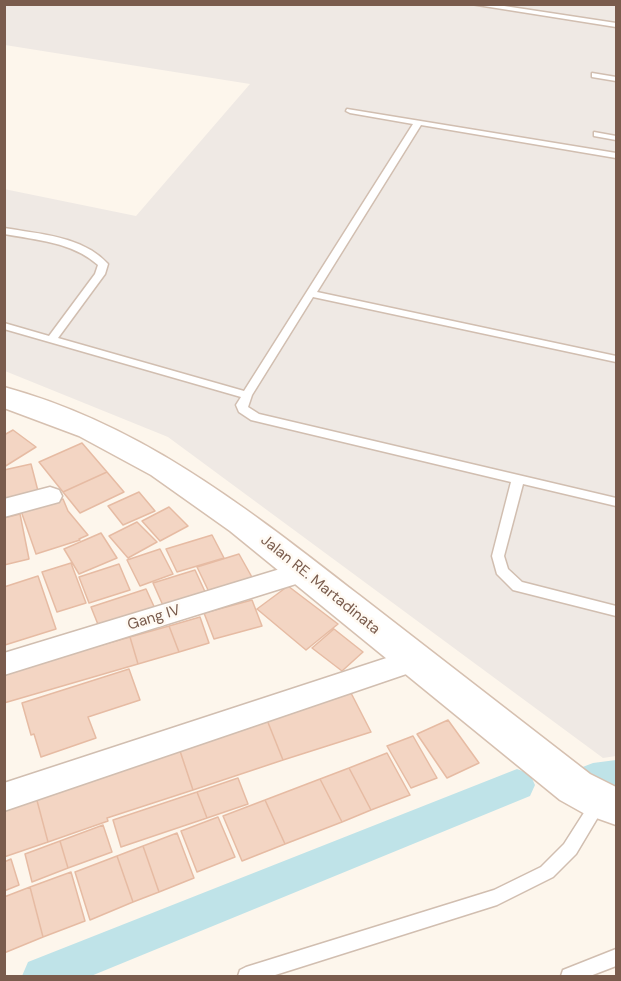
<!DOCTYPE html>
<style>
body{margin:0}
#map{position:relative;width:621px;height:981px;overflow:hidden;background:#fdf6ec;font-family:"DM Sans",sans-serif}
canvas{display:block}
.frame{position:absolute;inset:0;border:6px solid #7a5c4d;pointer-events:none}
</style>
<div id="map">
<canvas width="621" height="981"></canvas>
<div class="frame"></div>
</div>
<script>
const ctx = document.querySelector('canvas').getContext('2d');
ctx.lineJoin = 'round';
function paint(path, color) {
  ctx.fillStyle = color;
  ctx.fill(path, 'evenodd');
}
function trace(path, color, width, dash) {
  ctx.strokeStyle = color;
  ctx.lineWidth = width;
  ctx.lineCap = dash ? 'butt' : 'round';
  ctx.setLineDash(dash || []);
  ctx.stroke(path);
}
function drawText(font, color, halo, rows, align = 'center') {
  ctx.font = font + ' "DM Sans",sans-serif';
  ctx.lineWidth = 5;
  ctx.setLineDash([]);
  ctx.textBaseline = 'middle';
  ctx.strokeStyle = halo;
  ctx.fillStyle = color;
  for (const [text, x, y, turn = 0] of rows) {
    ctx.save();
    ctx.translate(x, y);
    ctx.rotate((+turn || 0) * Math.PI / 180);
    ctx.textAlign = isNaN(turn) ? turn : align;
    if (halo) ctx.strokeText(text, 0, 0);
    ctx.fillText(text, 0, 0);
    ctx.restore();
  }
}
const industrial = new Path2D(`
 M5 5H616V756L603 758 168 437 5 371 4 189 136 216 250 84 5 45Z`);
const canal = new Path2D(`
 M616 760V792L593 795 580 790 575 779 580 768 593 763Z
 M517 769 530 774 535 785 530 796 91 976H22L28 962Z`);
const building = new Path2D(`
 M13 430 36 447 4 467V435Z
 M82 443 107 472 63 492 39 462Z
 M31 464 38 491 4 499V470Z
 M107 472 124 492 80 513 63 492Z
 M139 492 155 511 123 525 108 506Z
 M63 499 68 511 88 535 79 539 80 540 36 554 21 511Z
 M169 507 188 526 160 541 142 521Z
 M20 514 29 559 4 565V518Z
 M137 522 157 542 128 558 109 536Z
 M101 533 117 558 79 574 64 549Z
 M212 535 224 558 177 572 166 549Z
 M160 549 173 574 140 586 127 560Z
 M239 554 253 579 210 594 197 567Z
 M71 563 86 603 57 612 42 572Z
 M119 564 130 590 89 603 79 577Z
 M195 570 207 596 165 610 153 583Z
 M38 576 56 629 5 645 4 587Z
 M288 586 338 624 306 650 257 609Z
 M146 589 157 613 101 632 91 607Z
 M252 600 262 626 214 639 204 613Z
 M200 617 209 643 179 652 169 626Z
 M169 626 179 652 138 664 130 637Z
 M334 629 363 652 342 671 312 648Z
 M130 637 138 664 4 703V672Z
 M129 669 140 700 88 717 96 738 41 757 34 734 31 735 22 703Z
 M351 693 371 732 283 760 267 720Z
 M267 720 283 760 193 790 179 748Z
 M448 720 479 763 447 778 417 734Z
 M413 736 437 778 411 788 387 746Z
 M179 748 193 790 107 818 108 821 48 842 35 793Z
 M387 753 410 795 371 810 349 768Z
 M349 768 371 810 342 822 320 779Z
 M238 778 248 804 207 818 197 792Z
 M320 779 342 822 285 844 265 800Z
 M197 792 207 818 121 847 113 820Z
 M35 793 48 842 4 857V804Z
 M265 800 285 844 242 861 223 816Z
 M218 817 235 857 197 872 181 831Z
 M103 825 112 852 68 868 60 841Z
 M177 833 194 878 159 892 143 846Z
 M60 841 68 868 32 882 25 854Z
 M143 846 159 892 133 902 117 856Z
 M117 856 133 902 90 920 75 872Z
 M11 859 19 885 4 891V862Z
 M71 872 85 921 43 937 30 887Z
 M30 887 43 937 4 953V897Z`);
const lane = new Path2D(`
 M471 4H491L616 23V27Z
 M592 73 616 77V81L592 77Z
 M347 109 616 153V158L421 125 317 292 616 356V362L313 297 252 395 248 407 259 414 616 498V506L523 484 504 556 508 569 522 582 616 606V616L513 590 497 574 492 556 511 482 251 420 239 412 236 405 241 397 4 329V323L49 336 95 274 98 265C72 242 37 240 4 234V228C39 234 83 236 108 264L105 274 58 338 244 391 413 124 350 113 346 111Z
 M594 132 616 136V140L594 136Z
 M599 795 604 797 607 802 576 854 553 877 497 905 272 976H238L240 970 246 967 494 890 541 867 564 844 594 797Z
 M616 949V966L590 976H561L563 970Z`);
const street = new Path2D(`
 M50 487 59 490 62 496 59 502 4 517V499Z
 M303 562 312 565 316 572 312 579 4 675V653Z
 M414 649 424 652 428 660 424 668 4 811V783Z`);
const secondary = new Path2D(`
 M4 387C143 425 248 509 359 595 436 655 513 714 590 774L616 787V825L585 814 560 800 230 531 151 475 79 436 4 408Z`);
const streetNames = [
 ["Jalan RE. Martadinata",320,585,39],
 ["Gang IV",154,618,-17]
];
paint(industrial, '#efe9e4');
paint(canal, '#bfe3e8');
paint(building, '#f3d5c3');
trace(building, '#e6bba3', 1.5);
trace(lane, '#d1beb0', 3);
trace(street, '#d1beb0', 3);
trace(secondary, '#d6c0b0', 3);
paint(lane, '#fff');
paint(street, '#fff');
paint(secondary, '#fff');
drawText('15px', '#7a5c4d', '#fffaf3', streetNames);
</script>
